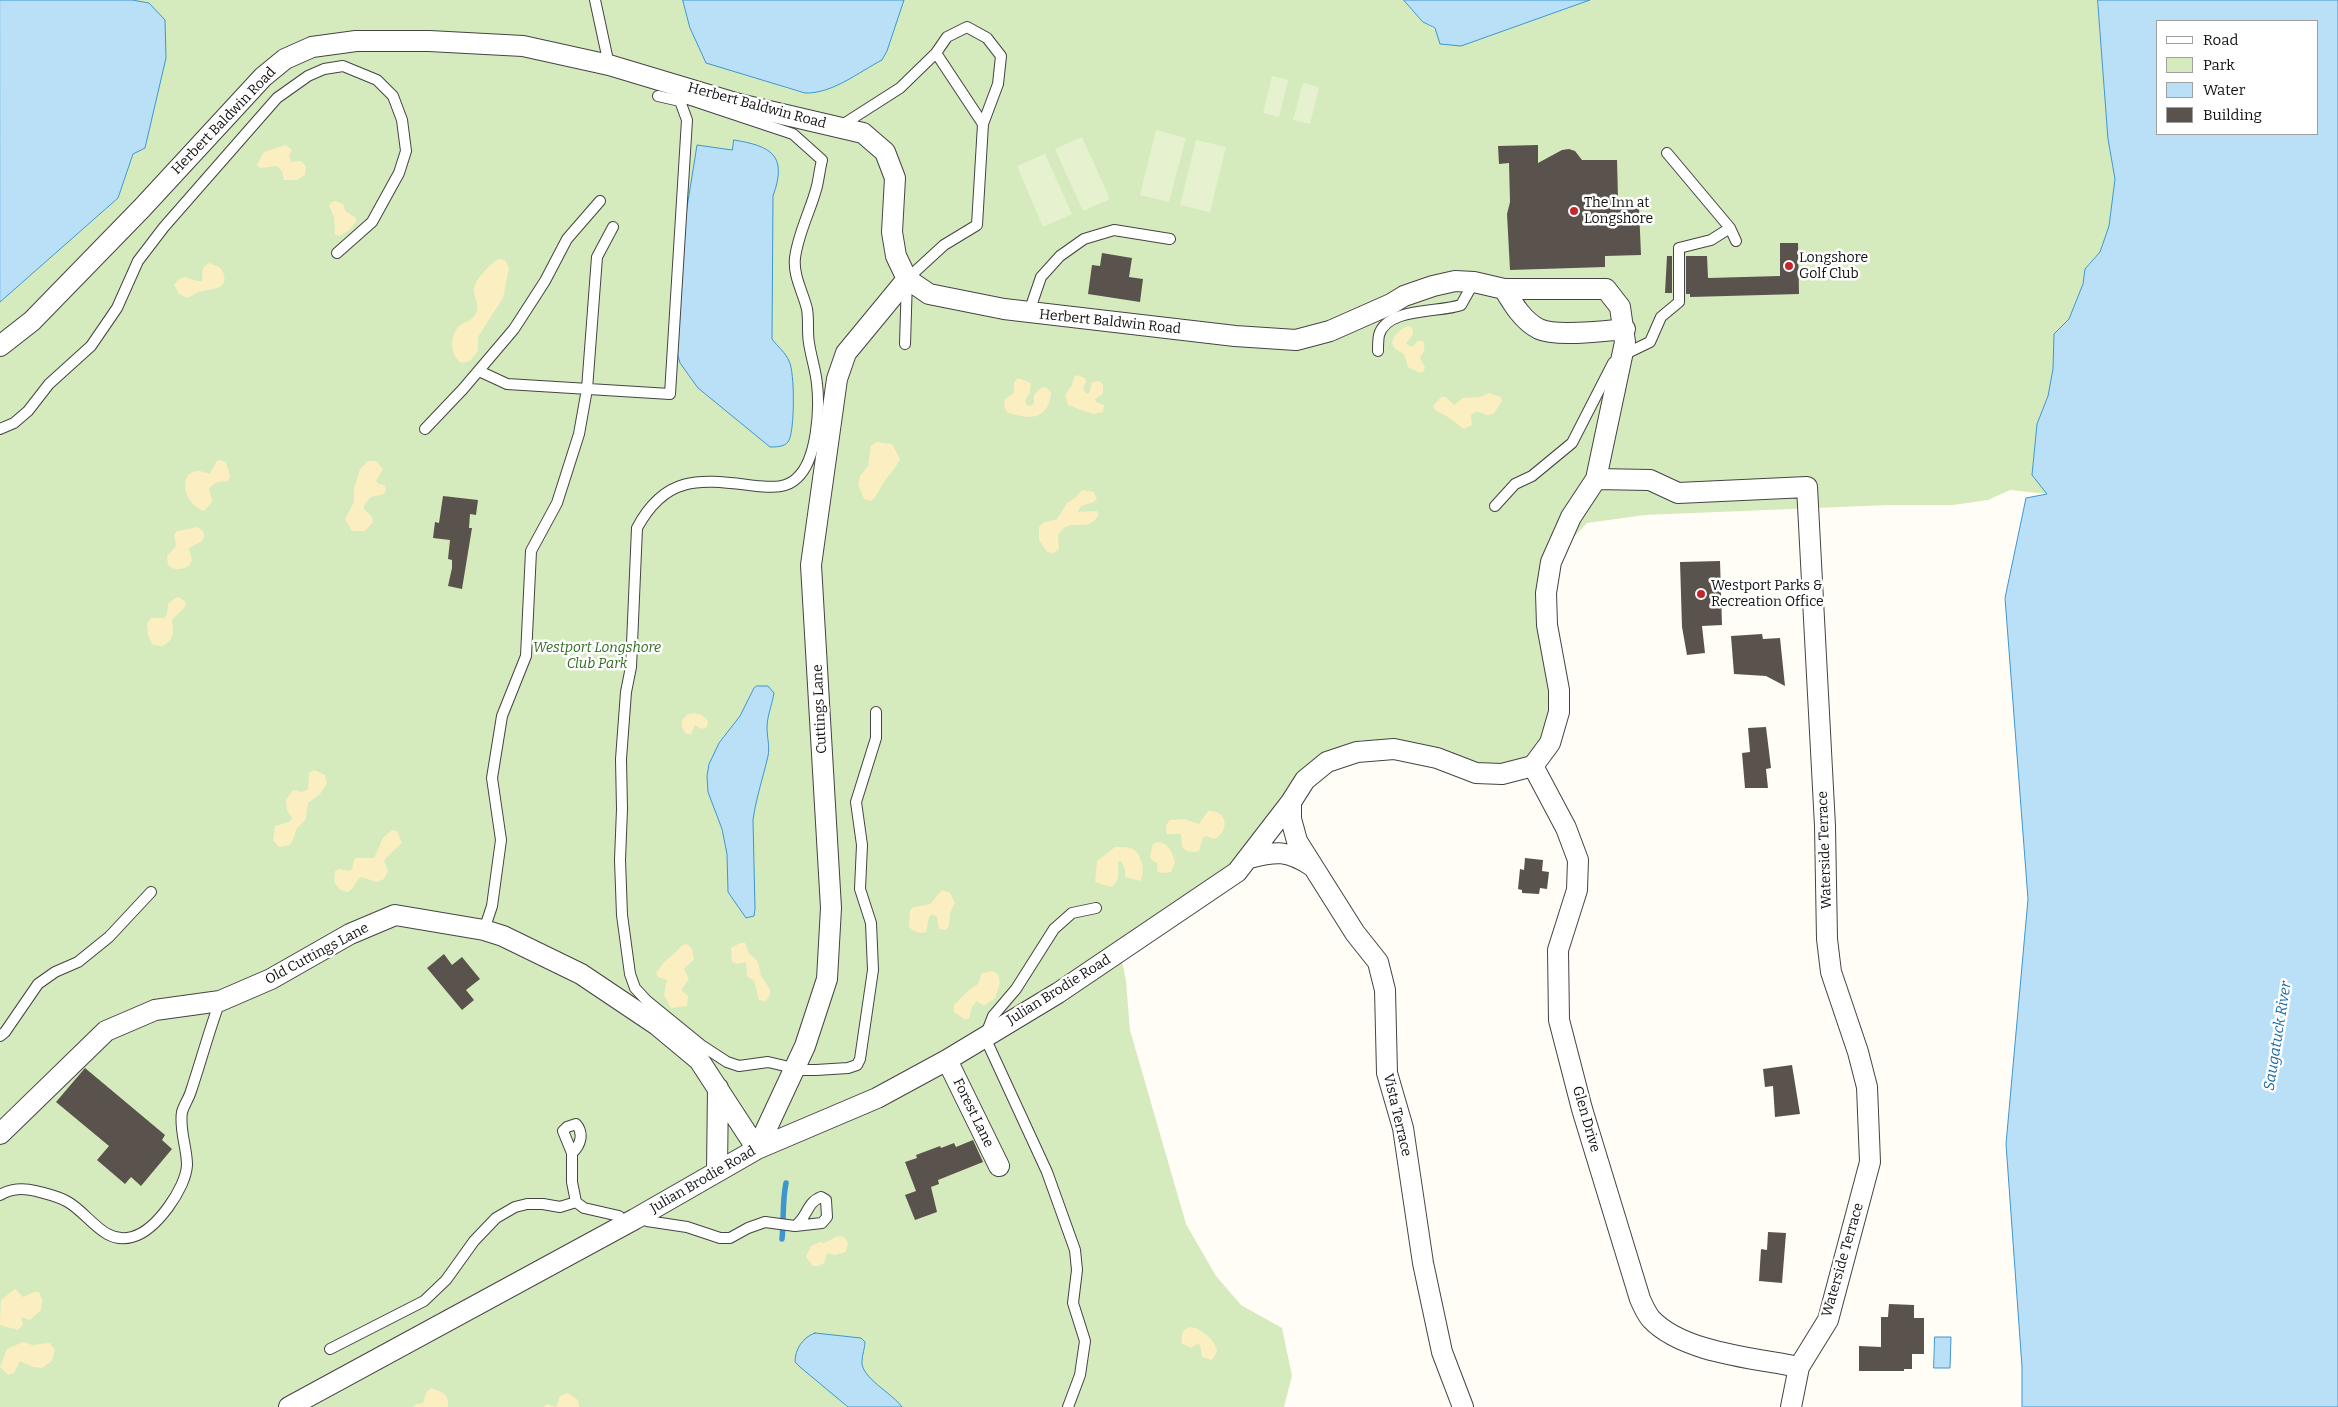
<!DOCTYPE html>
<style>
body{margin:0}
#map{position:relative;width:2338px;height:1407px;overflow:hidden;background:#fffdf5;font-family:Bitter,serif}
canvas{display:block}
.legend{position:absolute;left:2156px;top:20px;width:162px;height:115px;box-sizing:border-box;background:#fff;border:1px solid #a0a0a0;margin:0;padding:6px 9px;list-style:none;font-size:15px;color:#111}
.legend li{display:flex;align-items:center;gap:10px;height:25px}
.legend b{width:25px;border:1px solid #a0a0a0}
</style>
<div id="map">
<canvas width="2338" height="1407"></canvas>
<ul class="legend">
<li><b style="height:6px;background:#fff"></b>Road</li>
<li><b style="height:14px;background:#d5ebbd"></b>Park</li>
<li><b style="height:14px;background:#b9e0f7"></b>Water</li>
<li><b style="height:14px;background:#5a524d"></b>Building</li>
</ul>
</div>
<script>
const ctx = document.querySelector('canvas').getContext('2d');
ctx.lineJoin = 'round';
function paint(path, color) {
  ctx.fillStyle = color;
  ctx.fill(path, 'evenodd');
}
function trace(path, color, width, dash) {
  ctx.strokeStyle = color;
  ctx.lineWidth = width;
  ctx.lineCap = dash ? 'butt' : 'round';
  ctx.setLineDash(dash || []);
  ctx.stroke(path);
}
function drawText(font, color, halo, rows, align = 'center') {
  ctx.font = font + ' Bitter,serif';
  ctx.lineWidth = 5;
  ctx.setLineDash([]);
  ctx.textBaseline = 'middle';
  ctx.strokeStyle = halo;
  ctx.fillStyle = color;
  for (const [text, x, y, turn = 0] of rows) {
    ctx.save();
    ctx.translate(x, y);
    ctx.rotate((+turn || 0) * Math.PI / 180);
    ctx.textAlign = isNaN(turn) ? turn : align;
    if (halo) ctx.strokeText(text, 0, 0);
    ctx.fillText(text, 0, 0);
    ctx.restore();
  }
}
const green = new Path2D(`
 M132 0H683L690 28C726 53 767 91 813 93L887 51 904 0H1404L1423 22 1461 46 1590 0H2098L2108 139 2115 179 2109 226 2100 252 2085 269 2083 284 2069 319 2054 334 2053 369 2048 396 2037 424 2032 475 2048 494 2010 490 1988 500 1953 505H1888L1645 515 1587 523 1551 561 1539 614 1550 706 1547 735 1526 761 1506 767 1482 765 1433 747 1362 740 1335 748 1234 863 1119 945 1126 981 1130 1030 1186 1224 1216 1276 1241 1305 1282 1328 1292 1376 1284 1407H0V302L118 198 133 154 149 3Z`);
const sand = new Path2D(`
 M286 145 292 150 289 156 291 162 301 161 306 166 305 175 297 180H284L282 171 277 166 260 168 257 165 264 152Z
 M336 201 344 205 345 211 356 218V222L349 230 339 236 335 234 334 217 329 206 332 202Z
 M498 259 505 260 509 268 503 298 478 337V351L470 361 462 363C450 357 449 336 459 326 465 321 475 320 477 311 479 305 475 299 474 292 472 282 490 264 498 259Z
 M209 263C216 266 222 266 224 275 228 291 207 289 198 292 194 294 191 297 187 298L179 294 174 285 178 280 184 277 197 281H202L203 268Z
 M1408 326 1412 328 1413 334 1406 344 1412 347 1418 341H1423C1426 348 1424 352 1420 358L1425 367 1424 371 1420 373 1408 367C1407 364 1406 358 1404 355 1402 352 1397 351 1394 347 1388 339 1401 328 1408 326Z
 M1077 375 1085 378 1086 382 1083 388 1087 394 1089 393 1092 382 1099 381 1103 384V394L1095 399 1096 402 1104 405 1103 412 1093 414 1068 405 1065 395 1072 385 1074 377Z
 M1018 378 1031 383 1030 392 1025 401 1027 405 1031 406 1034 403V395L1042 387 1047 388 1051 393C1048 421 1028 420 1007 412L1004 406 1005 399 1014 393V383Z
 M1489 393 1501 397 1502 401 1494 413 1489 415C1481 414 1478 408 1471 415L1472 425 1464 429 1448 417 1435 410 1433 406 1441 397H1446L1454 405 1463 398 1480 397Z
 M876 442 892 444 900 459C896 469 888 475 883 484 878 491 878 495 871 501L864 499 858 485 860 476 868 466 871 446Z
 M220 460 226 462 230 476 228 481 217 482 209 488 212 502 204 511C181 503 179 471 198 471 202 471 206 473 210 474L216 462Z
 M368 461H376L383 469 376 481 379 484 384 485 386 489 384 494 371 497 364 505V509L372 517 373 522 365 531H352L345 519 354 502V488L360 469Z
 M1082 490 1094 492 1097 499 1094 502 1081 506 1078 512 1097 511 1099 514C1089 532 1078 521 1065 527L1058 535 1059 549 1054 553 1047 552 1039 540V527L1043 523 1057 519 1067 503 1075 498Z
 M198 527 203 531C207 544 196 542 189 549L192 560 190 565C183 570 175 571 168 565L167 556 176 546 174 535 177 531Z
 M177 597C197 604 177 612 172 621 174 633 174 640 162 646L153 645 148 635 147 623 151 618H164L167 614 168 604Z
 M695 713 702 715 708 721 707 727 701 729 695 725 691 734H686L682 728V720L688 714Z
 M314 770 325 775 327 784 320 794 308 803 306 819 296 830 293 840 290 845 279 847 273 840 275 826 289 822 292 818 287 810 286 800 293 790 302 792 308 789 309 773Z
 M1208 811C1228 809 1230 832 1214 839L1206 836 1203 838 1199 851C1192 853 1187 852 1182 847L1181 834H1167L1166 825 1170 820 1184 819 1199 824Z
 M392 830 397 831 402 843 386 858 384 861 388 871 384 879 377 882 361 877C355 881 355 888 348 892L340 890 334 882 335 871 340 869 349 871 352 869 355 858H374L383 838Z
 M1158 842C1169 843 1173 853 1175 863L1171 872 1162 873 1157 871 1158 864 1152 860 1150 856 1153 844Z
 M1115 847C1120 847 1126 847 1131 848 1142 852 1146 873 1140 881L1125 877V869L1121 861 1118 862C1118 872 1121 880 1111 887L1095 882 1097 861Z
 M942 890 950 893 955 903 950 913 949 926 946 930 939 929 937 917 932 914 929 917 926 932 921 933 912 930 909 926 910 910 914 907 930 904Z
 M740 943H745L749 953 758 962 761 976 770 989V995L766 1001 759 1000 754 981 747 976 746 962 737 964 732 962 731 948Z
 M687 944 692 949 694 959 684 969 689 979 681 990 688 996 687 1006 671 1008 664 995 667 980 658 977 656 974C665 958 672 958 682 945Z
 M992 971 998 974 1000 983 995 998 984 1006 977 1001 972 1007 969 1018 965 1020 954 1012V1005L969 990 978 984 982 973Z
 M838 1236 844 1237 848 1243 846 1252 835 1255 827 1253 824 1263 819 1266H813L806 1257 811 1246 820 1242 824 1243Z
 M15 1289 23 1297 34 1292H39L42 1300 41 1310 30 1320 21 1317 23 1325 18 1330 0 1325 1 1300Z
 M1189 1327C1200 1327 1217 1341 1217 1352L1212 1360 1202 1357 1200 1345 1197 1344 1191 1348 1181 1343 1183 1331Z
 M23 1342 32 1345 50 1343 55 1350 52 1361 42 1368 33 1367 20 1361 14 1373 8 1375 0 1367 7 1349Z
 M431 1388C442 1392 449 1393 448 1407H413L416 1404 423 1403 426 1393Z
 M568 1393 578 1400 579 1407H543L547 1404 556 1407 560 1396Z`);
const pitch = new Path2D(`
 M1272 76 1288 80 1279 117 1263 113Z
 M1303 83 1319 87 1310 124 1293 120Z
 M1156 130 1186 138 1169 202 1140 195Z
 M1082 137 1110 199 1083 211 1055 149Z
 M1196 140 1226 147 1210 212 1180 205Z
 M1045 154 1072 214 1043 227 1017 166Z`);
const water = new Path2D(`
 M0 0H132L149 3 165 20 166 58 145 148 133 154 118 198 0 302Z
 M683 0H904L887 51 882 60C859 72 832 94 805 93L706 63 690 28Z
 M1404 0H1590L1461 46 1440 44 1435 28 1423 22Z
 M2098 0H2338V1407H2022V1367L2006 1144 2028 899 2005 598 2026 498 2047 494 2032 475 2037 424 2048 396 2053 369 2054 334 2069 319 2083 284 2085 269 2100 252 2109 226 2115 179 2108 139ZM2157 21H2317V134H2157Z
 M734 140C771 146 788 155 773 196L772 339C777 346 786 353 789 361 795 371 795 434 788 442 784 447 776 447 770 447L698 388 680 363 676 349 685 220 697 145 732 150Z
 M757 686H768L774 693C772 705 767 716 767 728 767 737 770 747 768 756 763 778 756 798 753 820L755 909 754 916 746 918 728 892 727 854 722 829 708 792 707 776 709 764 719 743 740 716 754 688Z
 M815 1333 861 1338 865 1342C865 1348 862 1355 862 1361 860 1377 892 1393 902 1407H848L800 1367 795 1362C795 1349 803 1337 815 1333Z
 M1935 1337H1951L1950 1368H1934Z`);
const stream = new Path2D(`
 M782 1239C784 1220 782 1202 786 1183`);
const building = new Path2D(`
 M1538 145V163L1562 150 1569 149 1575 151 1582 160H1617L1618 198H1626L1627 208H1639L1641 255 1605 256V267L1510 270 1507 214 1510 202 1509 163 1499 164 1498 146Z
 M1780 243H1798L1799 294 1690 297V294H1686V256H1707L1708 278 1780 276Z
 M1102 253 1132 258 1129 277 1143 279 1140 302 1088 294 1092 265 1100 266Z
 M1667 256H1672V293H1665Z
 M443 496 478 500 476 515 470 514 469 528H472L462 589 448 586 452 568V560L448 559 450 540 433 538 435 522 439 523Z
 M1720 561 1722 625 1702 626 1705 653 1687 655 1682 627 1680 562Z
 M1762 634 1763 639 1780 638 1785 686 1766 676 1734 674 1731 636Z
 M1766 727 1771 768 1766 769 1768 788H1745L1742 753 1750 752 1748 728Z
 M1525 858 1543 860 1542 871 1549 872 1547 889 1540 888 1539 894 1522 893V890L1518 889 1520 869 1524 870Z
 M444 954 452 965 462 957 480 979 466 990 474 1000 462 1010 427 968Z
 M1792 1065 1800 1114 1775 1117 1773 1086 1765 1087 1763 1069Z
 M85 1068 165 1135 162 1140 172 1149 141 1186 131 1177 125 1184 97 1160 109 1146 56 1102Z
 M973 1140 983 1162 938 1180 939 1184 931 1187 937 1212 915 1220 905 1195 916 1191 905 1162 917 1158 916 1155 940 1146 941 1148 954 1143 956 1147Z
 M1768 1232 1786 1233 1782 1283 1759 1281 1761 1249 1767 1250Z
 M1889 1304 1914 1305V1318H1924V1354H1912V1369H1904V1371H1859V1346L1881 1347V1317H1888Z`);
const service = new Path2D(`
 M595 0 609 65
 M936 53 983 124
 M658 96 680 101 685 98 793 134 822 160C820 168 819 177 817 186 811 210 798 233 795 258 793 276 803 292 807 309 809 321 807 332 809 343 811 357 816 371 817 384 820 410 817 460 797 478 786 489 771 487 757 486 703 480 667 472 637 528L631 667 626 692 621 759 622 809 620 860 622 915 630 974 635 988 647 1001 701 1045 727 1062 739 1066 768 1062 802 1070H816L848 1068 857 1065 860 1059 873 970 871 923 860 889 862 845 856 802 876 738V712
 M839 127 900 88 936 53 947 37 967 27 987 38 1001 56 998 84 983 124 977 225 944 245 907 279 905 344
 M1667 153 1730 228 1736 241
 M1029 312 1041 277 1060 256 1084 239 1114 230 1170 239
 M1378 351C1378 346 1378 340 1379 335 1387 307 1439 313 1461 305L1474 282
 M479 371 507 384 670 394 687 120 680 101
 M0 429 14 423 28 411 49 384 91 346 117 308 138 261 164 227 277 98 308 76 324 69 343 66 377 80 393 96 402 120 406 151 399 173 372 222 337 253
 M425 429 463 389 514 329 545 281 567 239 600 201
 M1495 506 1515 484 1532 476 1572 443 1613 363 1623 355 1650 342 1661 317 1679 302V248L1711 240 1730 228
 M484 930 492 906 501 840 492 778 502 716 526 656 531 551 557 503 579 434 587 389 597 257 613 227
 M0 1036 5 1032 38 984 55 972 78 962 109 937 151 892
 M0 1195C12 1188 23 1188 36 1191 47 1194 58 1196 68 1202 89 1214 104 1245 132 1237 156 1231 186 1188 187 1165 187 1147 179 1130 182 1112 184 1105 189 1098 191 1091 201 1061 209 1031 220 1001
 M576 1202 584 1208 619 1216
 M647 1221 687 1227 720 1238H730L748 1228 765 1222 795 1226 822 1223 827 1217 826 1200 821 1197C806 1203 808 1217 795 1226
 M330 1349 424 1301 446 1280 474 1241 496 1218 515 1207 527 1204H543L560 1207 576 1202 572 1182V1153L563 1131 567 1127 576 1124C584 1133 581 1145 572 1153
 M1068 1407 1080 1375 1085 1341 1073 1303 1077 1270 1075 1250 1047 1172 988 1044V1029L993 1016 1016 989 1054 929 1072 913 1096 908`);
const minor = new Path2D(`
 M1504 289C1513 304 1523 321 1539 329 1556 337 1605 331 1625 329
 M0 346 32 321 142 208 263 77 285 59 312 47 356 41H429L523 46 609 65 739 104 863 133 885 152 895 178 892 232 896 256 907 279 929 294 1004 309 1235 336 1296 340 1330 331 1391 304 1404 296 1433 286 1455 281 1474 282 1504 289H1606L1620 307 1625 342 1596 479 1571 517 1551 562 1546 593 1547 625 1559 690V712L1550 743 1533 766 1502 774 1476 773 1437 758 1394 749 1357 752 1327 762 1305 780 1291 802 1237 872 1058 993 947 1060 877 1098 757 1149 635 1219 289 1407
 M1596 479 1650 480 1678 493 1807 487 1825 826 1827 939 1831 972 1858 1052 1867 1087 1870 1162 1828 1320 1799 1367 1791 1407
 M1533 766 1566 828 1578 860 1577 890 1558 950 1559 1020 1582 1109 1640 1299C1643 1306 1647 1314 1651 1319 1683 1353 1755 1358 1799 1367
 M1291 802V819L1297 841 1355 933 1378 962 1385 990 1387 1073 1403 1128 1423 1263 1442 1352 1463 1407
 M1249 858C1277 851 1287 850 1312 866
 M947 1060 999 1166
 M0 1134 106 1031 155 1010 220 1001 271 979 350 934 395 915 484 930 503 936 581 974 657 1025 699 1060 757 1149
 M757 1149 805 1046 827 979 831 908 811 565 837 379 846 353 907 279
 M717 1171 718 1088`);
const markers = [
 [1574,211,5,"#c4262e"],
 [1789,266,5,"#c4262e"],
 [1701,594,5,"#c4262e"]
];
const streetNames = [
 ["Herbert Baldwin Road",757,106,15],
 ["Herbert Baldwin Road",224,121,-46],
 ["Herbert Baldwin Road",1110,322,6],
 ["Cuttings Lane",820,709,-93],
 ["Waterside Terrace",1825,850,-92],
 ["Old Cuttings Lane",317,954,-28],
 ["Julian Brodie Road",1059,990,-32],
 ["Forest Lane",973,1113,64],
 ["Vista Terrace",1397,1115,77],
 ["Glen Drive",1586,1119,74],
 ["Julian Brodie Road",703,1180,-30],
 ["Waterside Terrace",1843,1260,-74]
];
const poiNames = [
 ["The Inn at",1584,203],
 ["Longshore",1584,219],
 ["Longshore",1799,258],
 ["Golf Club",1799,274],
 ["Westport Parks &",1711,586],
 ["Recreation Office",1711,602]
];
const parkNames = [
 ["Westport Longshore",597,648],
 ["Club Park",597,664]
];
const waterNames = [
 ["Saugatuck River",2278,1036,-81]
];
paint(green, '#d5ebbd');
paint(sand, '#fbeec1');
paint(pitch, '#e6f2cf');
paint(water, '#b9e0f7');
trace(water, '#3f96cf', 1);
trace(stream, '#3f96cf', 5.5);
paint(building, '#5a524d');
trace(service, '#444', 12);
trace(minor, '#444', 22);
trace(service, '#fff', 10);
trace(minor, '#fff', 20);
for (const [x, y, r, color] of markers) {
  const dot = new Path2D();
  dot.arc(x, y, r, 0, 2 * Math.PI);
  ctx.fillStyle = color;
  ctx.fill(dot);
  trace(dot, '#fff', 2);
}
drawText('14px', '#111', '#fff', streetNames);
drawText('14px', '#111', '#fff', poiNames, 'left');
drawText('italic 14px', '#2f6b1f', '#fff', parkNames);
drawText('italic 15px', '#1768a6', '#fff', waterNames);
</script>
